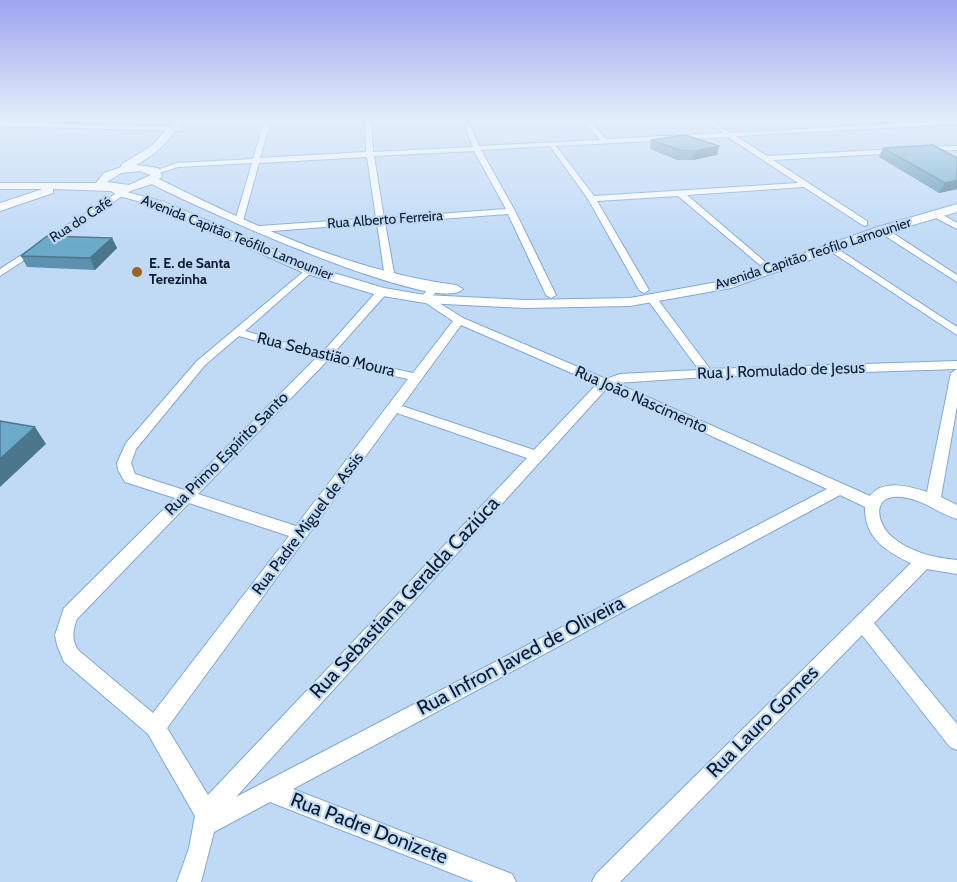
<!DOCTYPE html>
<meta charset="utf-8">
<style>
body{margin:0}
canvas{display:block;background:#c0daf6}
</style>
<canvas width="957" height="882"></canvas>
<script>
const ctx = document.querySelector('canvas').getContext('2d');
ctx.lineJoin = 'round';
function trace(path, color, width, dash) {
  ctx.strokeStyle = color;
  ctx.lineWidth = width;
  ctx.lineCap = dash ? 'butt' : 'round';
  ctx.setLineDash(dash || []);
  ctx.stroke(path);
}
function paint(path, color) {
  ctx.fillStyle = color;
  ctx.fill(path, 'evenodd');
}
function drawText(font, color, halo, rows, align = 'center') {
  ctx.font = font + ' Cabin,sans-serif';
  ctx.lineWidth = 4.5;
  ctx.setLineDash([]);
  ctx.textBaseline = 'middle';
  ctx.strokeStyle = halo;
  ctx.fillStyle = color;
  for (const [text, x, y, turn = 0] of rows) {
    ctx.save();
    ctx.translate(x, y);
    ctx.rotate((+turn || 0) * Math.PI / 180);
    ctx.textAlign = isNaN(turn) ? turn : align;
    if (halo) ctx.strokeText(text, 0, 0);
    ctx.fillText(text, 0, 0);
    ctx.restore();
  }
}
const street = new Path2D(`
 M265 119H271L260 158 366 152 365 119H371L373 152 473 147 462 119H468L479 146 600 140 582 119H588L606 139 723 133 703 119H710L731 133 957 120V124L736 136 767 156 898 149 901 151 898 153 773 160 867 221V225L864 226 804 187 687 195 763 260 765 262 760 265 678 196 597 201 649 290 644 293 639 290 588 199 550 146 481 150 515 211 556 295 551 298 546 295 508 214 385 223 395 278 390 281 385 278 377 223 259 232 255 229 259 226 376 218 367 157 259 163 243 221 239 224 235 221 252 163 178 167 156 174 152 172 177 163 253 159ZM728 137 798 183 594 196 556 146ZM474 151 506 209 384 218 374 156Z
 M0 122 181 127 184 129 181 131 0 126Z
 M957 146V150L923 151 920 149 923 147Z
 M129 185 136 187 0 276V269Z
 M932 212H938L957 223V229L932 216Z
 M879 228H885L957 275V282L879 232Z
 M833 246 957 327V335L830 251 828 249Z
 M309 267 312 268V272L245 331 322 353 378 290 382 289 387 292 386 294 332 355 413 373 453 321 420 299 431 285 435 284 440 287 431 298 463 318 606 379 620 374 699 370 647 299 652 296 656 297 710 369 957 361V369L707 377 616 383 870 496C883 479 909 486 927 492L951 373 957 369V406L941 497 957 505V519C937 513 923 499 901 497 871 494 876 523 892 537 910 552 934 558 957 560V574L927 569 874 623 957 724V750L950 747 862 635 620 882H592L596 874 911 563C886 552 864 537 865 507L840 495 293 789 512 874 516 882H474L270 802 214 832 201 882H177L189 848 195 816 148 734 64 662 57 645 55 635 64 608 175 498 125 482 118 470 117 463 126 443 197 361ZM461 325 597 384 534 450 402 406ZM239 336 316 358 184 490 135 474 131 463 136 449 205 365ZM327 361 408 379 296 526 198 494ZM607 388 827 489 236 797ZM397 413 527 458 208 795 167 728ZM189 503 289 536 153 713 78 650C71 639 73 630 77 619Z`);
const secondary = new Path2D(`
 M175 119H183C171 139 157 154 136 165L158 168 162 176 159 179 171 185C260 229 356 272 456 285L463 289C438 317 189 204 152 184L127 192 164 202 314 267 384 288 425 295 525 300 630 298 728 280 878 227 957 204V212L886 233 731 288 630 306 525 308 425 303 377 295 304 273 156 206 119 196 111 191 53 189V193L0 211V203L43 189H0V183H96L104 173 121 167 122 164 153 145ZM140 171 151 175 129 185 107 182 121 173Z`);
const wall = new Path2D(`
 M651 140 719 146 717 155 693 160H677L650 149Z
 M883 148 957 189 939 193 879 157Z
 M112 238 117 248 95 270 27 267 21 256Z`);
const shadedWall = new Path2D(`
 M719 146 717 155 693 160 695 151Z
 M957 180V189L939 193 945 183Z
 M112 238 117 248 95 270 90 258Z
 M35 427 46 444 0 487V459Z`);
const building = new Path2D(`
 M685 135 719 146 695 151 679 150 651 140Z
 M933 145 957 158V180L945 183 883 148Z
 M47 236 112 238 90 258 21 256Z
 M0 421 35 427 0 459Z`);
const markers = [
 [137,272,6,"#99651a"]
];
const farStreetnames = [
 ["Rua do Café",81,220,-33],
 ["Rua Alberto Ferreira",385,220,-4],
 ["Avenida Capitão Teófilo Lamounier",237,238,22],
 ["Avenida Capitão Teófilo Lamounier",813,254,-18]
];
const farPoinames = [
 ["E. E. de Santa",149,264],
 ["Terezinha",149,280]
];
const streetNames = [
 ["Rua Sebastião Moura",326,355,14],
 ["Rua J. Romulado de Jesus",781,371,-2],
 ["Rua João Nascimento",641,400,24],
 ["Rua Primo Espírito Santo",227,454,-45],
 ["Rua Padre Miguel de Assis",308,524,-53]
];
const nearStreetnames = [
 ["Rua Sebastiana Geralda Caziúca",405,598,-47],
 ["Rua Infron Javed de Oliveira",521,656,-28],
 ["Rua Lauro Gomes",763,722,-45],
 ["Rua Padre Donizete",369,829,21]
];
trace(street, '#80a9d6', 2);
trace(secondary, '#80a9d6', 2);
paint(street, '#fff');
paint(secondary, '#fff');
paint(wall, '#5c92ad');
paint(shadedWall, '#4b778d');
paint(building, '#6baac9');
trace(building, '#4b778d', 1.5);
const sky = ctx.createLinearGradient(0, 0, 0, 243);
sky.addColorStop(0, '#9ea4ef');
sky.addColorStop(0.49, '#e3eefb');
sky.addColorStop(1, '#e3eefb00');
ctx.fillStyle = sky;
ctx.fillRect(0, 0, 957, 243);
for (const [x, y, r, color] of markers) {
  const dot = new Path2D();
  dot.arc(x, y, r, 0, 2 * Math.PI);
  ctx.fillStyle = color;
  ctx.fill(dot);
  trace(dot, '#c0daf6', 2);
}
drawText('14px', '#0b1b2c', '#c0daf6', farStreetnames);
drawText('bold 14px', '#0b1b2c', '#c0daf6', farPoinames, 'left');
drawText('16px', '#0b1b2c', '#c0daf6', streetNames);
drawText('20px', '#0b1b2c', '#c0daf6', nearStreetnames);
</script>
